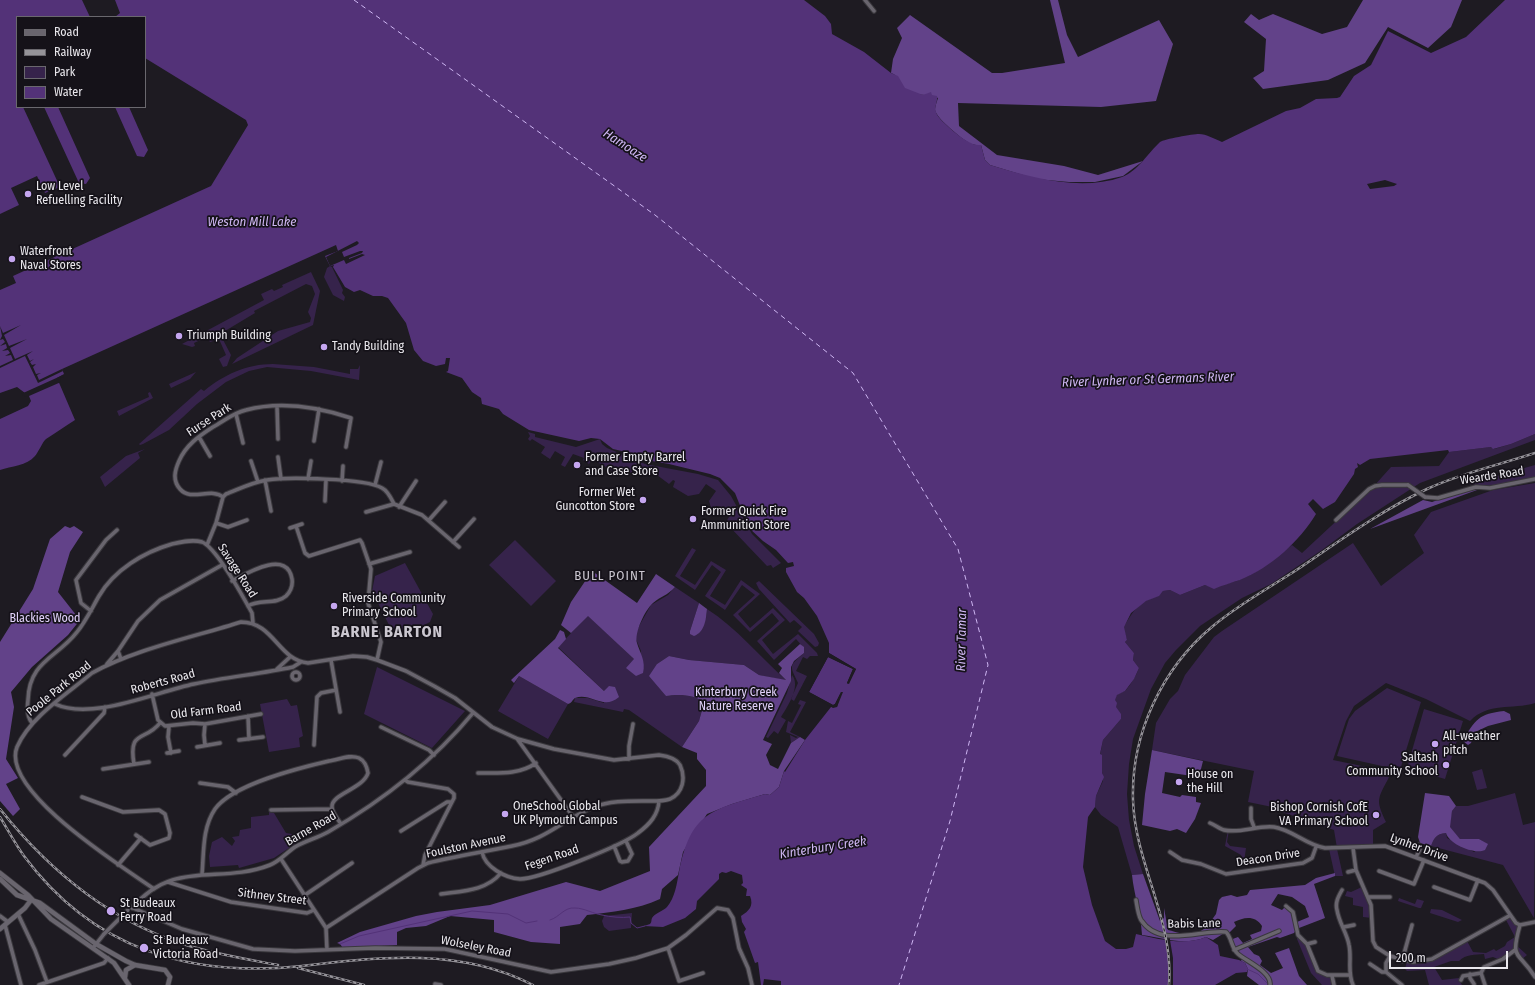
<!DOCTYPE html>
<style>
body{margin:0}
#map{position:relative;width:1535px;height:985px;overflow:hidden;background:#1e1b22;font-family:"Fira Sans Condensed",sans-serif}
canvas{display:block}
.legend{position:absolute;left:16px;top:16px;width:130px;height:92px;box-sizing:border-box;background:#151219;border:1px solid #6a686e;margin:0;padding:5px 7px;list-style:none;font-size:12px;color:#eae8ed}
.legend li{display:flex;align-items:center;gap:8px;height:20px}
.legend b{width:20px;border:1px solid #6a686e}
.scale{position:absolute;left:1389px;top:951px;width:119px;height:18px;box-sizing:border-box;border:2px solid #eae8ed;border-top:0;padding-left:5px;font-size:12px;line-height:14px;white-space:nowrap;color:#eae8ed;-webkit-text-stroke:3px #151219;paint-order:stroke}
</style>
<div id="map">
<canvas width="1535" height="985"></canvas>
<ul class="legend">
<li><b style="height:5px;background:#69656e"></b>Road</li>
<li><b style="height:5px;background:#959399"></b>Railway</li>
<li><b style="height:11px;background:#36234b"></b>Park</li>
<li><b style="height:11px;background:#533278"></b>Water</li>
</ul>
<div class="scale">200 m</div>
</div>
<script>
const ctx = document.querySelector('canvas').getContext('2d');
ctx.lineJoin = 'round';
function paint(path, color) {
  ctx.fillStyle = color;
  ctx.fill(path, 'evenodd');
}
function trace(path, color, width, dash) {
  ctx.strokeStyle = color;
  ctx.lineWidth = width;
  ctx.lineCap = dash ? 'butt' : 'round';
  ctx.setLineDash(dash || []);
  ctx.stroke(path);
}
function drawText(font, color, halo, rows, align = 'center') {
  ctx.font = font + ' "Fira Sans Condensed",sans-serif';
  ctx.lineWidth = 3.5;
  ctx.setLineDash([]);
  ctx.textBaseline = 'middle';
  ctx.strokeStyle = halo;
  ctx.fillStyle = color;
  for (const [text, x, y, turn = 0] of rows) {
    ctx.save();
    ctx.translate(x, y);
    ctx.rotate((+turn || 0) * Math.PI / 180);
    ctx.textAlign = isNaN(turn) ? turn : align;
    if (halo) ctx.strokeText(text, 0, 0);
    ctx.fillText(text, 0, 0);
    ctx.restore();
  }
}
const green = new Path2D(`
 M330 266 332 267 343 290 342 293 345 297 344 301 333 295 324 277 327 268Z
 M311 272 320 291 313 325 232 364 237 358 278 331 310 322 311 318 308 312 315 294 312 286 306 284 254 311 255 313 220 334 231 355 227 366 223 367 219 359 226 355 219 339 210 342 207 337 194 343 195 346 192 347 182 344 264 300 261 294 272 289 274 291 283 287 282 285Z
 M273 364 314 367 350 374V369H358L360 365 359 380 311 371 267 367 249 371 226 382 197 404 169 430 143 444 140 445 139 444 201 389 204 391C223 375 247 364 273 364Z
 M196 372 190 379 171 388 169 384Z
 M150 392 153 398 119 416 117 411 149 397 148 393Z
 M528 432 535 434V437L576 447 600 439 602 444 607 448 645 464 698 474 718 480 731 496 752 534 781 563 773 568 771 565 767 566 727 524 726 522 729 517 728 511 722 509 712 511 709 501 716 491 706 484 699 494 688 496 673 487 675 481 673 480 669 484 657 475 613 471 592 459 589 464 583 460 584 458 573 454 565 467 561 465 565 457 555 451 550 459 541 453 545 447 532 439 530 441 528 439 530 436Z
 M1535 434V440L1420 483 1357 524 1322 550 1271 584 1242 598 1200 626 1176 650 1165 663 1151 689 1133 739 1129 764 1127 794 1129 820 1134 846 1143 874 1132 875 1118 827 1101 815 1095 807 1096 796 1103 781 1100 755 1103 740 1121 719C1118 713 1111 702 1117 695 1119 692 1123 693 1126 690 1131 684 1136 676 1139 668L1133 660 1134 653 1125 642 1127 640 1123 627C1131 617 1132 610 1144 602 1151 597 1158 598 1163 591L1170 590 1180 595 1205 585 1215 588C1224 583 1233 583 1242 579 1260 571 1276 557 1292 545L1302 553 1374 486 1391 467 1439 466 1449 452 1491 447 1494 449 1511 444Z
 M145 449 138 453 140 458 105 487 100 477 126 456Z
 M1535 465V477L1492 486 1468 484Z
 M1535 483V703C1512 710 1488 702 1470 721L1426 699 1386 683 1354 706 1346 721 1333 760 1381 770 1380 772 1389 777C1378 799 1375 799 1386 822L1373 830V845L1337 848 1334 830 1282 812V809L1248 802 1254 771 1152 750 1156 723 1170 699 1178 691 1185 675 1214 637 1222 631 1353 543 1381 586 1424 553 1414 535 1431 512 1493 490Z
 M515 540 556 581 531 606 489 565Z
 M692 548 696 550 680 576 695 585 711 561 726 570 710 596 725 605 741 580 760 594 738 614 750 628 773 608 785 620 762 640 773 654 798 634 817 653 818 656H810L807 659 803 657 796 671 807 676 794 701 791 699 798 683C790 665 788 667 804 653L803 647 796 639 774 660 757 641 779 621 772 613 750 632 733 615 755 595 742 585 725 610 705 596 721 572 712 565 695 590 675 576Z
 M405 563 433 614 430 622 396 639 372 591 375 576Z
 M759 581 814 634 819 643 818 646 815 647 798 631 802 627 794 620 790 623 759 589 756 583Z
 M675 587 699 603 690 631 706 618 707 609C737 628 760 657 787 681L759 675 744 665 689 660 669 656 657 664 666 696C677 694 696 694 704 703L699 721 682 747 629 710 624 709 623 712 574 702 575 698H588L604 703V691L558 647 588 615 634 659 636 676 641 651 635 637 638 628 651 605 668 595Z
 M377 667 465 711 432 748 364 714Z
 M792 675C801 686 788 706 781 717L786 720 778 734 774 731 768 738 766 737 787 693Z
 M519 676 568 704 548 739 498 711Z
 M1387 688 1421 702 1400 770 1337 756 1349 719 1355 711Z
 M287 699 291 706 297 705 303 736 299 738 300 747 269 752 260 704Z
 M800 700 806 702 790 732 800 737 791 743 790 735 796 738 798 737 786 732 788 721 792 723 801 705 798 704Z
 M1424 709 1463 721 1445 779 1407 768Z
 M1482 769 1487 788 1477 790 1472 772Z
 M1515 793 1523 825 1535 822 1534 918 1503 865 1431 846C1434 838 1436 834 1446 833L1447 838 1474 852 1487 844 1479 839H1460L1449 827 1452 811 1456 806H1468Z
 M269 812 274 813 286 833 297 835 301 840 274 858 239 868 238 865 210 867 209 856 212 842 222 837 232 846 235 841 232 837 239 836 240 830 251 828V817L269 815Z
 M1228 830H1229L1227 842 1230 846 1246 848 1244 862 1241 855 1225 846Z
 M1329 849H1337L1343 876H1335Z
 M1364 886 1371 905 1372 918 1363 917V907L1353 905V898L1345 896 1347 891 1351 892Z
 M1399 898 1415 904 1417 899 1424 901 1421 908H1419L1398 901Z
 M1431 909 1442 910 1462 920 1458 922 1430 913Z
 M632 913 631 928 609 931 604 927 602 921 604 916Z
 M1509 916 1520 925 1515 944 1527 955 1521 960 1515 950 1500 960 1493 957 1485 959 1484 954C1475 955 1466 954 1459 961H1451L1434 967 1442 980 1459 978V980L1462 985H1429L1425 970 1407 971 1405 969 1407 961H1424L1467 941 1473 952 1486 953 1494 949 1496 951 1505 946 1507 942 1515 937 1505 918Z
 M1298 935 1307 944 1318 970 1332 976 1334 985H1322L1311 973 1297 939Z`);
const forest = new Path2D(`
 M1050 0H1058L1067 35 1078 57 1159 20 1173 44 1156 101 1101 107 958 103 959 126 997 155 1064 166 1098 175 1143 161 1123 176 1095 182H1069L1036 179 990 165 985 160 981 145C978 145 974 145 971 144 963 140 936 118 935 110 935 107 937 101 938 98 928 93 914 97 905 89 898 83 900 76 891 73L893 59 902 38 897 28 910 15 992 73H1002L1065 63Z
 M1363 0H1462L1451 27 1428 48 1388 27 1365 63 1328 80 1263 89 1253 78 1264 71 1266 39 1244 22 1251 14 1259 20 1273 14 1322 34 1347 27Z
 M1467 490H1477L1370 529 1423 500 1432 502Z
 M65 526 70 528 74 526 83 532 70 552 58 592 80 620 68 635 32 667 11 692 14 707 6 759 18 778 6 784 20 809 13 816 0 801V642L33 589 50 539Z
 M592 571 637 603 656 574 675 587C667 596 661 596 653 603 645 610 634 633 637 643 640 653 646 661 643 673L636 676 626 668 634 659 588 616 571 633 561 625 571 602Z
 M699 603 707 609C706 619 705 632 694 636L690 634V631Z
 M560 630 564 632 566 639 558 648 604 691 609 686 615 687 619 697C603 711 591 692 575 698 572 700 572 703 568 704L519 676 514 683 511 680 555 639Z
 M800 644 804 647V653L794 661 791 667V681L763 740 772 744 766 755 770 765 778 769 791 743 800 737 805 740 784 771 779 787 770 795 765 794 732 804 707 814 683 852 678 875 662 889 660 899C636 910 612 912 587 915L580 924 560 927V944L531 942 494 932V920L450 916 426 926 406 928 397 932V945L343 948 340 944 337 943 360 932 416 916 437 912 490 905 566 882 600 891 650 871 649 847 706 786V770L697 759V753L682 747 699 721 704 703C696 694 677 694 666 696L649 676 657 664 669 656 689 660 744 665 759 675 786 680 779 673 782 668 778 664Z
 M1504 711 1510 714 1511 720 1488 726 1471 734 1473 737 1471 743 1468 745 1463 741C1475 719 1479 714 1504 711Z
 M1152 750 1203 761 1199 777 1165 772 1162 793 1180 797 1182 795 1196 797V802L1201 803 1195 819 1186 833 1177 829 1170 831 1142 825 1145 794Z
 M1425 793 1449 796 1456 806 1452 811 1450 827 1460 839H1479L1488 844 1485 850C1474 855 1449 844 1446 833 1436 834 1434 838 1431 846L1420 843 1418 837Z
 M1335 873V876L1314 884 1325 918 1299 928 1297 922 1309 917 1305 906 1292 897 1278 894 1271 905 1282 910 1286 906 1293 912 1296 930 1294 933 1280 938 1277 937 1248 947 1254 954 1259 956 1262 961 1260 965 1271 973 1283 968 1275 953 1289 948 1299 976 1307 985H1259L1247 976 1248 969 1245 963 1241 961 1243 957 1237 953 1230 940 1238 937 1243 943 1252 939 1250 935 1261 931 1262 926C1255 915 1244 917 1234 922L1236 926 1228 934 1226 932 1213 940 1206 937C1185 946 1163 938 1142 935 1141 914 1134 895 1132 875L1143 874 1160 921 1164 918V908L1168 930C1188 935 1192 938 1210 925L1211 921 1216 914 1219 900 1222 897 1231 895 1237 897 1247 895 1250 890 1305 885 1316 878Z`);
const water = new Path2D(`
 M0 0H82L90 17H17V107H23L60 187 45 193 37 176 11 188 19 205 0 214Z
 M115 0H804L825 16 831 24 832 34 864 52 891 73 898 76 905 88 923 95 931 92 932 95 937 96C938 101 934 107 936 112 937 119 963 140 971 143 974 145 978 145 981 145L985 160 990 165C1031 177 1079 192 1122 177 1138 171 1148 153 1160 142 1164 139 1193 134 1199 134 1206 134 1215 139 1222 142L1286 111 1300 108 1316 99 1337 98 1340 97 1354 76 1371 65 1388 31 1431 53 1466 37 1505 0H1535V434L1511 444 1493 449 1491 447 1449 452 1448 450 1370 459 1360 465 1357 463 1358 467 1355 469 1354 474 1335 502 1323 509 1313 499 1308 504 1316 514C1300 541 1270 568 1240 580 1231 583 1223 585 1214 589L1205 585 1180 595 1170 590 1163 591 1159 596 1146 601 1131 613 1124 627 1127 640 1125 642 1134 653 1133 660 1139 668 1134 679 1125 691 1117 695 1115 700 1117 703 1116 707 1121 714V719L1103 740 1100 754 1102 755V773L1104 777 1096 796 1095 807 1088 817 1083 867 1092 905 1105 941 1116 949H1126L1133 947 1136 934C1158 939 1185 946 1206 937L1218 945 1220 956 1239 960 1245 963 1248 969 1247 972 1236 973 1215 985H781V981L764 979 763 985H761L758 962 755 963 744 932 746 929 742 922 741 916C749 911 754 906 750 896H746L747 889 741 885 743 883 742 875 731 871 726 873 722 872 719 874V879L697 901 696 909 685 918 663 927 644 926 650 924C652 922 651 920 652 918 655 913 663 911 667 907 675 898 677 883 679 872 691 812 711 810 765 794L770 795 779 787 784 771 785 772 805 740 831 707H837L841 692 835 704 833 705 809 692 828 657 853 669 847 683 849 684 856 669 829 653V643L817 616 804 598 797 592 786 572V568L794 566 793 562 788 563 776 550 763 541 749 528 735 493 720 478 710 474 669 464 635 458 622 451 613 449 600 439 591 438 579 441 529 430 503 414 499 409 482 404 481 398 472 392 462 378 446 372 448 371 450 358H446L445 364 436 366 423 361 414 350 406 323 388 298 382 296H373L360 290 354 292 345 287 333 267 334 265 330 266 325 256 338 251 336 245 62 369 64 374 57 378 75 420C65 426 56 433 46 439 43 441 38 453 35 456 27 466 11 466 0 470V419L28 406 31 401 29 396 17 387 0 393V290L16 283 13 276 211 186 248 125 246 120 145 58V17H115L120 13ZM1385 180 1397 184 1394 186 1370 189 1367 184Z
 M44 107H58L90 178 86 184 79 183Z
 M115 107H129L148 150 144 157 137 156Z`);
const pier = new Path2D(`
 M357 241 359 243 357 245 342 252 344 257 360 251H363L362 253 349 258V259L362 254 365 255 346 264 344 260 330 266 326 257Z
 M21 325 4 335 9 346 27 339 10 348 15 359 33 351 27 355 30 361 34 359 30 362 32 365 36 364 33 367 36 374 41 373 37 375 39 380 62 369 63 371 38 383 25 356 0 368V366L13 360 11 355 5 356 10 353 8 350 2 351 7 348 6 344 0 346 5 342 3 339 0 340 2 336 0 326 3 333Z
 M63 375 64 377 60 378 61 382 29 396 26 397 21 394Z
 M827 650 829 653 856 669 848 684 847 683 853 669 828 657 809 692 833 705 835 704 841 692H843L837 707 833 708 807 693 827 655Z
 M1165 938H1170V940L1173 958V985H1168V959Z`);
const stream = new Path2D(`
 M550 920C560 917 564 907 575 908 584 908 594 914 602 915 610 917 622 918 630 917L631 923 637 928 645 926
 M340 944 359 936 472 911 508 914 526 923 537 921
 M1247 969 1258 974 1268 984`);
const ferry = new Path2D(`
 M354 0 655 215 853 373 958 549 988 665 950 821 899 985`);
const street = new Path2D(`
 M865 0 874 11
 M277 406 278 439
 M236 414 243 443
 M199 437 210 456
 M314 441 319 409
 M278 457 281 479
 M251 461 258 482
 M308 479 311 461
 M265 480 271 511
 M342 481 343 466
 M375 485 381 462
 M223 497C211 487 191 502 180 489 172 480 175 470 179 461 186 445 199 436 213 427 224 421 233 413 246 410 280 401 318 407 351 418L346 447
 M1425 497 1438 498 1476 487 1490 488 1535 479
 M325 501 326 480
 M399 507 416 481
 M366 512 394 504
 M429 520 445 502
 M1336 520 1369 489 1375 486 1382 485H1408
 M216 523 228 527 247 520
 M296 526 305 553 309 556 360 540 362 543 371 569 368 603 381 642 377 660
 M290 528 302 524
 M453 542 474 519
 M207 545 216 523 223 497 226 494C239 489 253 482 267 480 286 477 365 478 382 488 388 491 391 498 394 504L422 515 459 547
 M369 564 410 552
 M232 581C247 573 287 549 292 579 293 586 291 591 286 596 276 605 260 599 248 606
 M91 611 81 603 76 580 106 540 117 530
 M121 659 118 651 138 621 160 600 222 565
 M331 660 340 712
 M107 664 118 651
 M277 669 290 657
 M292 676a4 4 0 1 1 8 0a4 4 0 1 1-8 0Z
 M152 694 158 720 165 726 193 723 205 724 261 714
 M55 704C92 721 155 692 194 684 226 677 260 674 293 667L301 662
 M248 716 249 739
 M32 723C27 717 27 708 28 700 29 661 57 658 77 632 86 621 92 608 99 596 114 570 144 552 172 544 181 542 192 539 202 542 217 548 243 597 252 613L253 623
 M205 724 204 735 205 745
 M169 727 168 737 171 753
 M381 727 429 750 434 755
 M239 740 263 737
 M518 740 574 818
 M314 745 317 697 321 693 336 690
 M197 747 220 743
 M167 753 179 751
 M65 755 104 713 105 707
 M629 759V746L633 724
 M134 764C128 729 145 742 160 723
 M103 769 149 762
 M478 773C499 773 519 775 536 763
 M405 780 408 782 448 789 454 794V798L425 855 423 865
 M200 783 228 787 236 793
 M82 797 123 812 159 810 165 814 170 833 169 838 150 845 136 835
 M1251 808V819L1254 827
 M271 810 332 809
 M1210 823C1215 825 1220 829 1224 830 1240 834 1257 825 1274 827 1293 830 1306 845 1325 848L1385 846 1485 883 1493 890 1516 923 1520 925 1535 922
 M401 831 447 802H451
 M614 846 620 861 622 862 628 861 632 854 626 841
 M1353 848 1356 870 1371 905 1373 941 1376 947 1390 956 1413 962 1432 959 1509 916
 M482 852C485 867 505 878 520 879 539 879 623 845 638 833 650 824 658 815 659 801
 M1170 852 1182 860 1201 864 1226 874 1303 863 1312 858 1316 847
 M1416 857 1420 849 1419 845
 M281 859 326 928 327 950
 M118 865 141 838
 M1379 871 1414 884 1424 860
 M1348 872 1356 870
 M202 874C204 853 202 828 215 809 233 784 299 768 329 761 338 760 350 754 359 758 365 761 367 767 368 773 363 789 331 794 332 807 332 813 338 819 341 824
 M168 882 231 902 307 913 314 910
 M1434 887 1470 900 1478 880
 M154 889C123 867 0 791 17 747 30 717 67 694 92 673 135 649 194 637 241 622 274 622 278 660 308 663L353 656 367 657 377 660 406 671 434 686 455 698 492 727 518 739 554 749 614 760 659 755C667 756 676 758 680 765 686 778 683 793 670 799 661 802 651 801 642 801 626 801 609 801 594 807 563 819 548 839 512 846 484 852 456 856 428 863L418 868 326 928
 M1342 890C1338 897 1335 903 1337 910 1339 923 1347 933 1349 945 1352 959 1347 972 1353 985
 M441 894C462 891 486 891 501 873
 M305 895 352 863
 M1368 897H1390
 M1136 900C1137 906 1138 915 1141 920 1160 949 1200 929 1226 932 1232 938 1231 948 1238 954 1246 961 1272 972 1270 985
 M1286 906 1293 912 1298 935 1307 944 1318 971 1327 975H1349
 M132 908C175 858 219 885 270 865 280 861 286 853 295 847 305 841 317 838 328 832 382 801 433 761 473 713
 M133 908 182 929 253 949 295 951 375 948 445 949 551 972 609 964 636 958 668 948 686 935 717 908 728 910 733 918 739 948 748 968 752 985
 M18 914 35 950 47 982
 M0 916 8 922
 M5 925 21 985
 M1520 925C1510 961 1518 950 1535 977
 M1344 927 1354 925
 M1307 944 1315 942
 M93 948 104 934
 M668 948 679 981 703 973
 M1234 950 1279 931
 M1390 956 1386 963V972L1402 985
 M1402 961 1412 925
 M1370 964 1382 972H1386
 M1481 973 1484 967 1503 959 1515 950
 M1481 973 1485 985
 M1470 974V978L1474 984
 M1332 976 1334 985
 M1461 980 1463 976 1481 973
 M435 984 441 985
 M39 985 104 963 108 958`);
const secondary = new Path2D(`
 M0 873 28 895 51 919 114 963 129 985
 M0 879 17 895 40 903 96 944 126 961 135 965 165 970 170 977 168 985
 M0 929 25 908 31 900
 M125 977 126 970 135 965`);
const rail = new Path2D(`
 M0 809C48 869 109 920 183 944 214 954 246 959 278 965
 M0 817C8 830 15 844 24 856 93 949 189 978 302 966 380 957 460 947 533 985
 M298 968 364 985
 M1169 985C1174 920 1135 864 1133 800 1131 734 1162 668 1213 626 1238 605 1267 589 1295 571 1338 542 1380 511 1427 489 1461 473 1499 465 1535 453`);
const streetBridge = new Path2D(`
 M1408 485 1425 497
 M104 934 128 910`);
const markers = [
 [28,194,4,"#c5a6f0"],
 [12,259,4,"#c5a6f0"],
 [179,336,4,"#c5a6f0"],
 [324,347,4,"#c5a6f0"],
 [577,465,4,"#c5a6f0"],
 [643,500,4,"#c5a6f0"],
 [693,519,4,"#c5a6f0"],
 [334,606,4,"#c5a6f0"],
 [1435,744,4,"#c5a6f0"],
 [1446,765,4,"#c5a6f0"],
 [1179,782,4,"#c5a6f0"],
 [505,814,4,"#c5a6f0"],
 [1376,815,4,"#c5a6f0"],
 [111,911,5,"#c5a6f0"],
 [144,948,5,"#c5a6f0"]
];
const poiNames = [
 ["Low Level",36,187],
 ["Refuelling Facility",36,201],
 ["Waterfront",20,252],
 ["Naval Stores",20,266],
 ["Triumph Building",187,336],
 ["Tandy Building",332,347],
 ["Former Empty Barrel",585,458],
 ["and Case Store",585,472],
 ["Former Wet",635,493,"right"],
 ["Guncotton Store",635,507,"right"],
 ["Former Quick Fire",701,512],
 ["Ammunition Store",701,526],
 ["Riverside Community",342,599],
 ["Primary School",342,613],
 ["All-weather",1443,737],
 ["pitch",1443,751],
 ["Saltash",1438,758,"right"],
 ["Community School",1438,772,"right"],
 ["House on",1187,775],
 ["the Hill",1187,789],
 ["OneSchool Global",513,807],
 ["UK Plymouth Campus",513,821],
 ["Bishop Cornish CofE",1368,808,"right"],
 ["VA Primary School",1368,822,"right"],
 ["St Budeaux",120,904],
 ["Ferry Road",120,918],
 ["St Budeaux",153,941],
 ["Victoria Road",153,955]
];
const streetNames = [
 ["Furse Park",209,420,-33],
 ["Wearde Road",1492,476,-9],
 ["Savage Road",237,571,57],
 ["Roberts Road",163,682,-15],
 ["Poole Park Road",59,689,-39],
 ["Old Farm Road",206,711,-7],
 ["Barne Road",311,829,-30],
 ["Foulston Avenue",466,846,-12],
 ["Lynher Drive",1419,848,20],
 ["Fegen Road",552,858,-19],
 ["Deacon Drive",1268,858,-9],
 ["Sithney Street",272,897,7],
 ["Babis Lane",1194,924,-1],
 ["Wolseley Road",476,947,11]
];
const parkNames = [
 ["Blackies Wood",45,619],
 ["Kinterbury Creek",736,693],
 ["Nature Reserve",736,707]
];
const waterNames = [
 ["Hamoaze",625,146,33],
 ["Weston Mill Lake",252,222],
 ["River Lynher or St Germans River",1148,380,-2],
 ["River Tamar",962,640,-89],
 ["Kinterbury Creek",823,848,-9]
];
const neighbourhoodNames = [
 ["BULL POINT",610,576]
];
const districtNames = [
 ["BARNE BARTON",387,633]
];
paint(green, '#36234b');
paint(forest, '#624289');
paint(water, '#533278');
paint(pier, '#1e1b22');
trace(stream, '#533278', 1);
trace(ferry, '#ceb6f2', 1, [5, 4]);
trace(street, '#3a383d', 5.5);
trace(secondary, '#3a383d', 6);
trace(street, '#69656e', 3.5);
trace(secondary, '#69656e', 4.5);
trace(rail, '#959399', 2.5);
trace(rail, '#151219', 1, [3]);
trace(streetBridge, '#3a383d', 5.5, []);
trace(streetBridge, '#69656e', 3.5);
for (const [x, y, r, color] of markers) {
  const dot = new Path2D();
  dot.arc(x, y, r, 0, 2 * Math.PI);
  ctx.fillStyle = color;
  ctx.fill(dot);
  trace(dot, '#151219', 1.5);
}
drawText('12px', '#eae8ed', '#151219', poiNames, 'left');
drawText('12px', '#eae8ed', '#151219', streetNames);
drawText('12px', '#e1d1fa', '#151219', parkNames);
drawText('italic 13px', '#ceb6f2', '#151219', waterNames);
ctx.letterSpacing = '1px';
drawText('13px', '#cbc7d0', '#151219', neighbourhoodNames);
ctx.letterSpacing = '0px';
ctx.letterSpacing = '1px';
drawText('bold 16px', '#cbc7d0', '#151219', districtNames);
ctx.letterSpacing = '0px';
</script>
